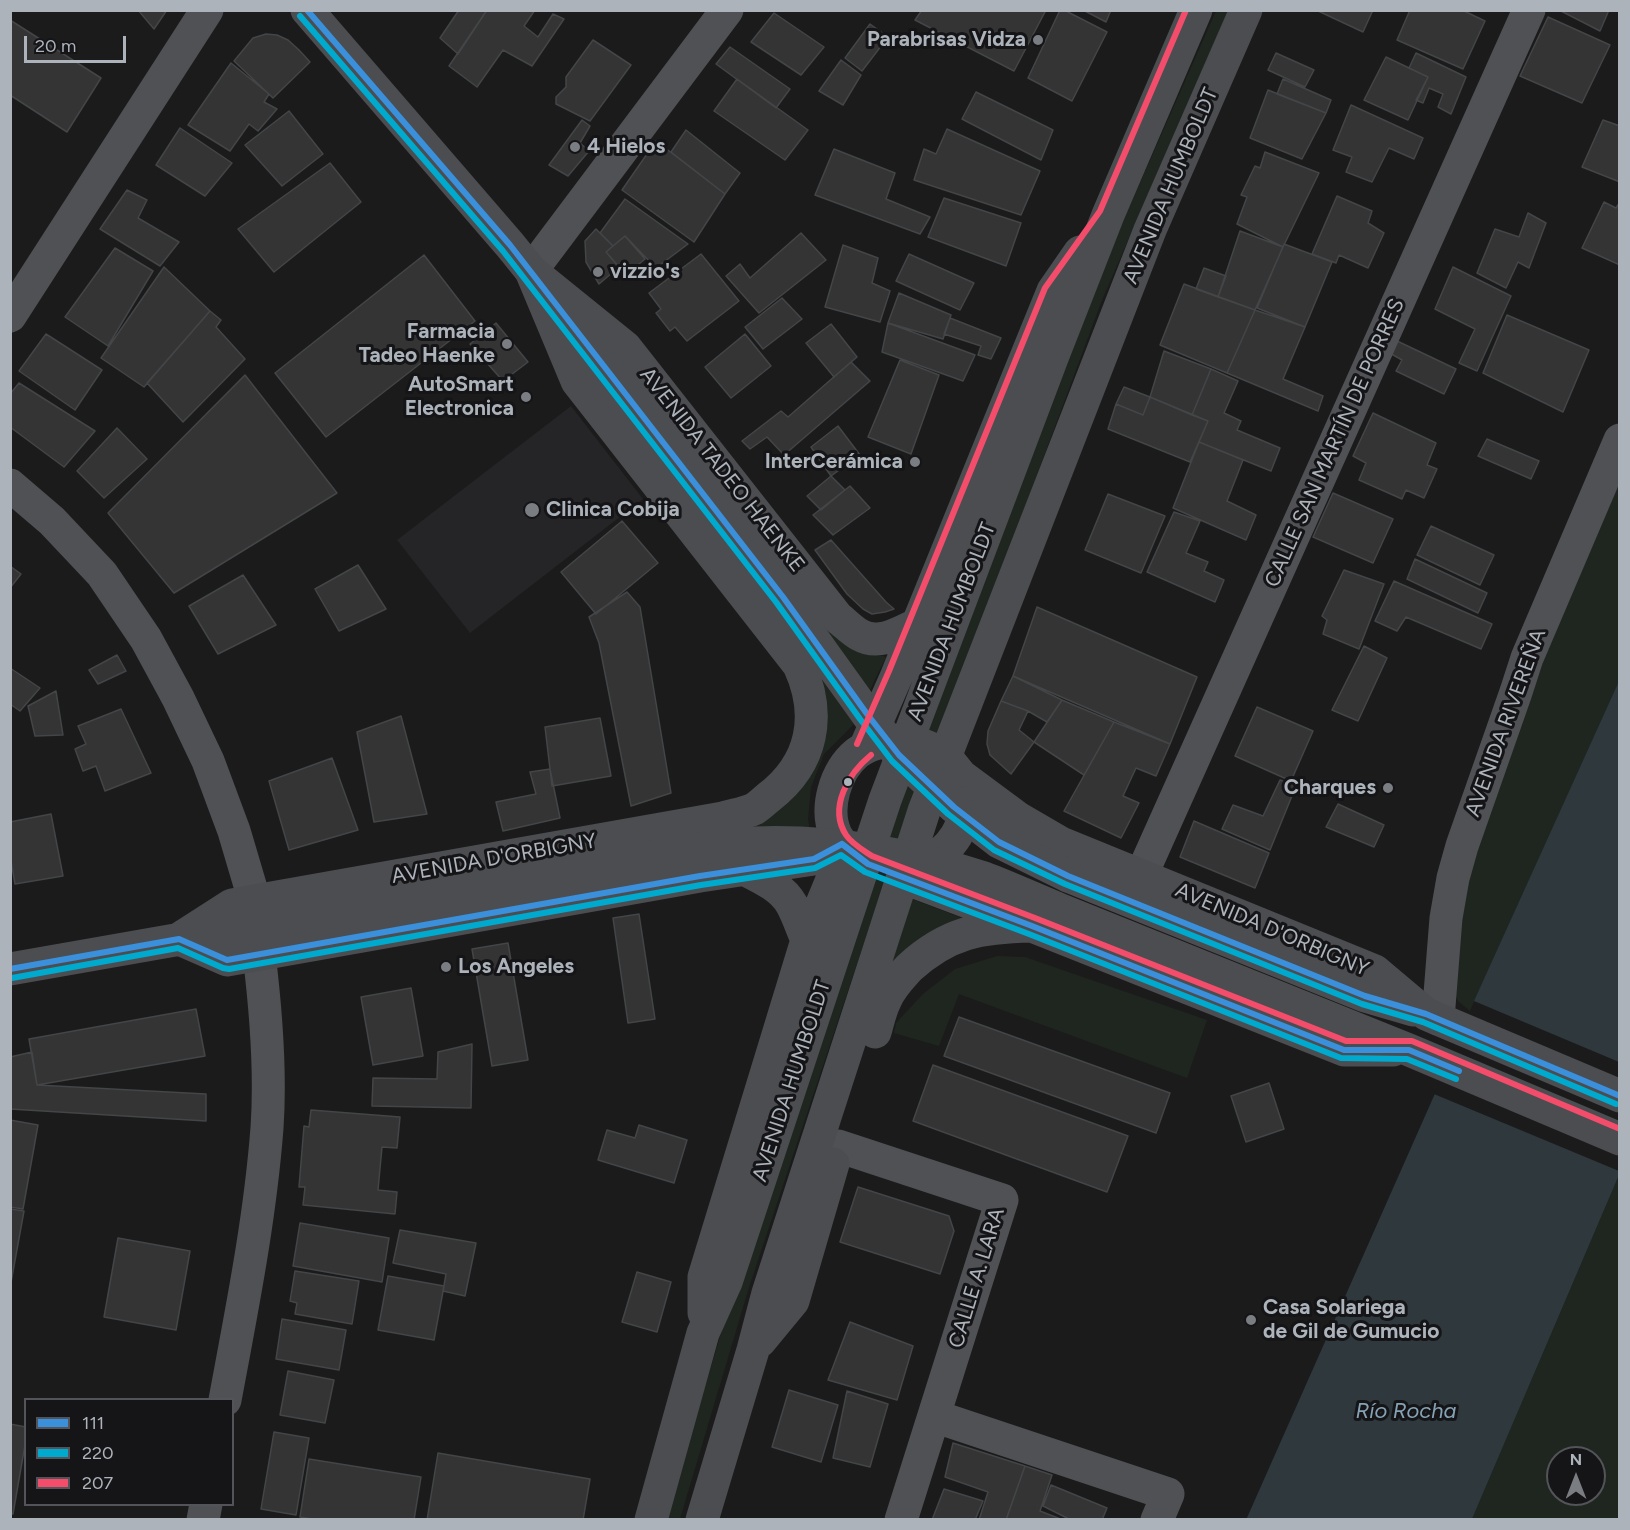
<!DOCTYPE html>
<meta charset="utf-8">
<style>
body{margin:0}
#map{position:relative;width:1630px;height:1530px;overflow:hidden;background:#1b1b1b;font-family:Figtree,sans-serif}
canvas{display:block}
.frame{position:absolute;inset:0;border:12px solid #adb3bb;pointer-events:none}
.legend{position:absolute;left:24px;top:1398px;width:210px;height:108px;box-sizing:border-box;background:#151518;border:2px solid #525459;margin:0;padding:8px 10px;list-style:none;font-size:18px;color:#adb3bb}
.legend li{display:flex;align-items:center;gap:12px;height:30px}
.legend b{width:30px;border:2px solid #525459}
.north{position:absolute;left:1546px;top:1446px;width:60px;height:60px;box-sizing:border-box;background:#151518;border:2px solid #525459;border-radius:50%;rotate:0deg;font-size:16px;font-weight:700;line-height:24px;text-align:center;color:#adb3bb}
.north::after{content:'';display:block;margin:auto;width:21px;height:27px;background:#7a7e83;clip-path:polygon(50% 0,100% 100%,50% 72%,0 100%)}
.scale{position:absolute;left:24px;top:36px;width:102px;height:27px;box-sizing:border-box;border:3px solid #adb3bb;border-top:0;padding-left:8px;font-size:18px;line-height:21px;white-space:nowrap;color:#adb3bb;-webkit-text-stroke:4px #151518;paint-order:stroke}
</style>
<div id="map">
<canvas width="1630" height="1530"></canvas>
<div class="frame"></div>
<ul class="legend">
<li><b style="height:8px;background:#3a90db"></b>111</li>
<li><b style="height:8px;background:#00a9ce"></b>220</li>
<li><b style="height:8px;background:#f44d6c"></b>207</li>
</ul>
<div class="north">N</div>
<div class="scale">20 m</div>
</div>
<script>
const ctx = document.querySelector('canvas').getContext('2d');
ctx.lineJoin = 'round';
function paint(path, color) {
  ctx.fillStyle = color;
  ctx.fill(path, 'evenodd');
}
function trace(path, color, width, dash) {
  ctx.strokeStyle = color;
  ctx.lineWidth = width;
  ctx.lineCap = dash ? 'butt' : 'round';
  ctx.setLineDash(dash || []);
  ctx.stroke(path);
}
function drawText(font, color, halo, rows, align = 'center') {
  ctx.font = font + ' Figtree,sans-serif';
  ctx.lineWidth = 6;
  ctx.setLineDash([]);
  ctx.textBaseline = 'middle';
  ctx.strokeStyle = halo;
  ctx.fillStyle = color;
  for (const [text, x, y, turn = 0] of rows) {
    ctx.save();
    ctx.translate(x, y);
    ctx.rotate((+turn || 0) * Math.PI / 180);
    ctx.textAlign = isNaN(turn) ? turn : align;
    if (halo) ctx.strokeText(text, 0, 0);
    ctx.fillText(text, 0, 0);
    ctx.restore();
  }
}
const built = new Path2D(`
 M571 406 643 499 470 633 397 540Z`);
const green = new Path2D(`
 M1216 11H1228L1102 300 871 922 750 1284 680 1519 665 1520 737 1280 881 846 938 705 1090 296Z
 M1619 479V681L1470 1011 1458 1001 1451 983 1470 853 1492 784Z
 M795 587 869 652 886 657 853 725 824 754 811 787 808 819 813 850 733 823 796 785Z
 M909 898 970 921 889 973Z
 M997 956 1025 957 1207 1020 1187 1078 959 994 939 1046 894 1033 896 1023 923 994 955 969Z
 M1619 1175V1519H1472ZM1558 1458H1594V1494H1558Z`);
const water = new Path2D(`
 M1619 681V1175L1472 1519 1246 1520 1437 1089 1474 1001Z`);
const pier = new Path2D(`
 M1474 1001 1619 1062V1171L1434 1094Z`);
const building = new Path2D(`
 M138 10H167L154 29Z
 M459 10H487L458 54 440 38Z
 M487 10H535L524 26 538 37 553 14 564 19 532 66 503 50 477 87 449 66Z
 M922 10H1046L1014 71 915 20Z
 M1060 10H1064L1107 32 1072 101 1028 78Z
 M1083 10H1111L1106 22Z
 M1316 10H1373L1363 32Z
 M1410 10H1462L1485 21 1463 69 1397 40Z
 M1559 10H1609L1600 31Z
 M774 13 824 47 801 75 751 42Z
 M1548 17 1610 45 1582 103 1520 76Z
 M10 20 101 78 67 132 10 95Z
 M870 24 888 37 862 71 845 58Z
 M266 34 277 35 288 40 299 50 310 62 273 98 234 61 253 38Z
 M593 40 631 65 590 121 556 104V97L566 87V77Z
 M730 47 790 89 776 108 716 64Z
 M1276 53 1314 70 1305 87 1268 70Z
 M1416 53 1466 77 1451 114 1438 107 1443 94 1429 88 1423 103 1416 100 1428 77 1409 68Z
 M1386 57 1428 77 1408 120 1364 100Z
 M841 60 861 75 843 105 819 91Z
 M231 63 269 94 264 102 277 109 258 131 249 124 230 151 188 125Z
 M737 79 808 130 785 160 714 111Z
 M1283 79 1331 100 1326 113 1277 94Z
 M1268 90 1326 113 1302 159 1250 138Z
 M976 92 1053 130 1041 160 962 119Z
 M1351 105 1423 138 1414 159 1389 148 1372 182 1346 172 1352 157 1333 150Z
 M289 111 323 154 282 186 245 145Z
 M582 120 590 126 580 143 589 151 568 176 549 165Z
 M1603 120 1620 126V182L1582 167Z
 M180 128 232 163 205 196 156 165Z
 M947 129 1040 171 1021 215 914 180 924 149 936 154Z
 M686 130 740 173 725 194 671 152Z
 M656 141 725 194 694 242 622 190Z
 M834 149 895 173 886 199 930 217 920 234 815 195Z
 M1265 152 1319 173 1283 247 1237 224 1247 197 1241 195 1255 166 1260 168Z
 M330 163 361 202 274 272 238 229Z
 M127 190 147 200 138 218 179 242 160 266 100 229Z
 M1337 196 1372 211 1368 223 1384 233 1368 268 1339 255 1336 263 1312 254Z
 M944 198 1021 223 1006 266 928 237Z
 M625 199 688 244 656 268 625 236 613 246 600 233Z
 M1604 202 1616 208 1620 202V265L1582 248Z
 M1528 213 1546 223 1529 268 1518 262 1506 288 1477 273 1495 229 1519 237Z
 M596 229 613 246 606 252 619 267 599 284 586 262 585 241Z
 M1240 231 1283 247 1255 310 1218 297Z
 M801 233 826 260 759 313 726 276 740 264 750 278Z
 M625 236 645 259 626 275 606 252Z
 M1284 244 1332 262 1305 327 1257 308Z
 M843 245 878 258 872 283 890 291 880 322 825 307Z
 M115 248 153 271 108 346 65 317Z
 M701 254 739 301 687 341 675 327 670 331 656 313 661 309 649 293Z
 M909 254 974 283 960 310 896 281Z
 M424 255 475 321 326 437 275 373Z
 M164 267 210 311 144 387 101 358Z
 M1453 267 1511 296 1477 371 1459 363 1475 329 1435 309Z
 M1204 268 1226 276 1218 297 1196 289Z
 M1184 284 1255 310 1227 373 1160 345Z
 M899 293 951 315 943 339 888 323Z
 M782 298 802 319 763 349 745 327Z
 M1255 310 1305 327 1283 379 1323 396 1318 411 1227 373Z
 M210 311 221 320 216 327 245 359 183 422 147 383Z
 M1507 315 1589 350 1563 412 1483 373Z
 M950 318 1001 338 991 359 978 355 981 346 944 334Z
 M496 323 528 362 503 381 470 344Z
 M888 323 975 355 963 381 882 352Z
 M831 324 857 357 834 377 806 343Z
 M46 334 102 370 75 410 19 371Z
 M745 334 771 366 731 398 705 367Z
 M1395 340 1456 369 1444 394 1396 371 1402 360 1388 352Z
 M1164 351 1211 369 1192 415 1150 397Z
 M900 360 939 375 911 454 868 437Z
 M851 362 870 381 784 455 767 437 750 449 742 441 781 411 788 417Z
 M1211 369 1238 381 1224 413 1241 421 1237 430 1280 448 1271 471 1199 442 1208 421 1192 415Z
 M245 375 337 493 174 593 108 513Z
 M19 383 95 431 64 467 10 427V394Z
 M1124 387 1150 397 1143 415 1116 404Z
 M1150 397 1208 421 1190 462 1108 429 1116 404 1143 415Z
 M1373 413 1436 443 1427 465 1437 469 1424 498 1406 490 1402 499 1359 480 1366 463 1353 456Z
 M838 426 860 455 831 476 811 447Z
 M117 428 147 459 104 498 77 471Z
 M1487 439 1539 461 1531 479 1478 456Z
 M1199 442 1243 460 1227 501 1256 515 1246 540 1173 508Z
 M831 476 845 490 821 510 807 496Z
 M850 486 870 508 833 535 813 515Z
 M1333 493 1393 519 1373 563 1313 537Z
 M1108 494 1165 516 1141 573 1085 550Z
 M1174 512 1200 521 1186 553 1208 562 1204 571 1224 580 1215 602 1147 572Z
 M622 521 658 563 596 614 561 572Z
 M1431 526 1494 555 1480 585 1417 555Z
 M831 540 886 602 894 609 885 612 872 614 863 609 847 594 815 550Z
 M1415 559 1487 593 1478 613 1407 579Z
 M358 565 386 609 339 631 315 589Z
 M10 566 21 574 10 588Z
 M1344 570 1384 584 1359 649 1323 634 1327 620 1322 616Z
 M243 575 276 625 218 654 189 606Z
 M1394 581 1492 624 1481 649 1406 617 1397 631 1375 621Z
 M627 592 640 607 671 793 631 806 599 643 589 617Z
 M1037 607 1197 677 1170 744 1013 676Z
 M1364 646 1387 658 1358 721 1332 710Z
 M117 655 126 671 98 684 89 670Z
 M10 668 40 688 20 711 10 704Z
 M1013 676 1062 700 1047 722 1028 711 1001 701Z
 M56 691 63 735 35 736 28 706Z
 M1062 700 1114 722 1084 775 1034 742Z
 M1001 701 1028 711 1019 730 1034 742 1011 774 990 755 987 744 988 731Z
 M1257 707 1313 731 1291 781 1235 756Z
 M121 709 151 773 105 791 96 766 83 771 75 749 86 744 78 726Z
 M401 716 427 814 374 822 357 732Z
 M600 718 611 776 552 786 545 727Z
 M1114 722 1170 744 1156 776 1136 768 1123 796 1139 803 1121 838 1064 811Z
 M332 758 358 830 289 850 269 781Z
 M550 769 560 818 503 831 496 802 536 794 530 772Z
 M1280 780 1296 786 1270 850 1222 829 1233 805 1263 816Z
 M1338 804 1384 825 1374 847 1326 827Z
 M51 814 63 876 15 884 10 855V822Z
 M1194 821 1269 853 1255 888 1180 857Z
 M639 914 655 1019 628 1023 613 918Z
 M508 943 528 1060 492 1066 472 949Z
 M411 988 423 1056 373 1065 361 997Z
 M196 1009 205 1056 37 1085 29 1039Z
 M959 1017 1170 1093 1156 1133 944 1056Z
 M472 1044 471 1108 372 1106 373 1078 437 1079 438 1052Z
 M32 1052 37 1085 206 1094V1121L10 1109V1057Z
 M933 1065 1128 1136 1107 1192 913 1121Z
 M1269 1083 1284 1129 1246 1142 1231 1096Z
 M311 1110 400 1117 397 1148 382 1147 378 1190 397 1192 395 1214 303 1205 305 1187H299L304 1126 309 1127Z
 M10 1120 38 1125 23 1209 10 1207Z
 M639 1125 687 1140 674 1183 598 1160 607 1130 635 1138Z
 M858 1187 949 1216 954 1231 940 1274 840 1242Z
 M10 1209 24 1211 10 1288Z
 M300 1223 389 1238 382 1282 293 1266Z
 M400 1230 476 1243 465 1296 443 1291 446 1274 393 1263Z
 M118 1238 190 1251 176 1330 104 1317Z
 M295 1271 359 1281 352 1324 295 1314 297 1303 290 1301Z
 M637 1272 671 1282 657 1332 622 1322Z
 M388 1276 444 1286 434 1340 378 1330Z
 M282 1319 346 1330 339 1370 276 1359Z
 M850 1322 913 1346 897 1400 828 1380Z
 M288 1371 334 1380 325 1423 280 1415Z
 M789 1390 838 1405 821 1462 772 1447Z
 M847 1391 888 1404 870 1467 833 1458Z
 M10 1424 26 1427V1439L13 1514 10 1513Z
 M274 1432 309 1438 296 1515 261 1509Z
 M953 1443 1025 1466 1006 1520H979L988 1492 945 1477Z
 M438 1453 590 1479 583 1520H427Z
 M309 1459 421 1477 414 1520H318L300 1517Z
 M1025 1466 1052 1475 1040 1511 1063 1520H1006Z
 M1051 1485 1107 1508 1102 1520H1071L1043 1506Z
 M944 1489 983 1501 975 1520H932Z`);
const minor = new Path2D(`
 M531 271 727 10
 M10 316 207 10
 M10 485 52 521 102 574 146 639 178 698 208 761 234 831 255 902
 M1141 876 1529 10
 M1438 1019 1446 918 1453 878 1462 846 1516 692 1527 658 1620 440
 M838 1146 1002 1200 901 1520
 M225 1400C242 1309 260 1219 267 1128 271 1070 266 1011 259 954
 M934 1416 1168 1494 1157 1520
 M203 1520 206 1504`);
const major = new Path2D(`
 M307 10 510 245 531 271 625 347 838 618C845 623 852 631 860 635 879 646 901 632 918 624
 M563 313 666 448 783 597
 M865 748 897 675 1053 291 1080 252
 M960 775 1018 818 1061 843 1375 971 1426 1014 1620 1096
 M855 855C847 849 840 843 836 835 824 809 835 771 857 753 866 746 876 743 887 741
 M921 866C952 850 970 826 964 789
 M746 870C762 878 783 888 792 905 798 916 802 929 807 940
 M1068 876 1365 996 1413 1010
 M915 882 1032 926 1344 1050H1393
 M1056 908 1409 1050 1620 1139
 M179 939 232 905 723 818C733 815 745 813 754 809 759 806 764 801 769 797 813 763 822 715 799 665L577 381 531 271
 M179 939 227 960 700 876 814 859 842 844
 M10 969 659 855
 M875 1032C878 1022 880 1011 885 1001 890 988 900 978 909 968 948 932 981 927 1032 926
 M704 1313V1277L807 940 845 848
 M760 1341 793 1301 833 1164
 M651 1520 703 1333 726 1282 885 800 1052 358 1108 215 1196 10
 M702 1520 753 1350 768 1293 924 811 1150 230 1246 10`);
const majorBridge = new Path2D(`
 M783 597 867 714 899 755 954 807 999 842 1068 876
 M891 740C919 740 942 749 958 772
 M659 855C690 850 722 844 754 843 832 840 910 854 984 878 1008 887 1032 898 1056 908`);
const bus1 = new Path2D(`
 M307 10 510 245 783 597 867 714 899 755 954 807 999 842 1068 876 1365 996 1426 1014 1620 1096
 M842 844 868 864 1032 926 1344 1050H1409L1459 1071
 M10 969 179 939 227 960 700 876 814 859 842 844`);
const bus2 = new Path2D(`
 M300 16 503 251 776 602 860 719 892 761 948 814 994 850 1065 884 1362 1004 1423 1022 1616 1104
 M12 978 178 948 223 968 229 969 701 885 815 868 841 855 865 872 1029 934 1341 1058 1407 1059 1456 1079`);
const bus3 = new Path2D(`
 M857 744 889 671 1045 288 1100 211 1186 10
 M871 755C849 773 828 807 846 835 852 844 863 850 872 856L1035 918 1346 1041H1412L1620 1129`);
const markers = [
 [1038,40,6,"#7a7e83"],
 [575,147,6,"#7a7e83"],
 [598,272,6,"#7a7e83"],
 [507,344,6,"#7a7e83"],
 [526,397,6,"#7a7e83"],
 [915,462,6,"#7a7e83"],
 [532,510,8,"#7a7e83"],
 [848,782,5,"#adb3bb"],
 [1388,788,6,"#7a7e83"],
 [446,967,6,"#7a7e83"],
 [1251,1320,6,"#7a7e83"]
];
const poiNames = [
 ["Parabrisas Vidza",1026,40],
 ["4 Hielos",587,147,"left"],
 ["vizzio's",610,272,"left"],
 ["Farmacia",495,332],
 ["Tadeo Haenke",495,356],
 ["AutoSmart",514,385],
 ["Electronica",514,409],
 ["InterCerámica",903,462],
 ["Clinica Cobija",546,510,"left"],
 ["Charques",1376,788],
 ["Los Angeles",458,967,"left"],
 ["Casa Solariega",1263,1308,"left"],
 ["de Gil de Gumucio",1263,1332,"left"]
];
const streetNames = [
 ["AVENIDA HUMBOLDT",1171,186,-67],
 ["CALLE SAN MARTÍN DE PORRES",1335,443,-66],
 ["AVENIDA TADEO HAENKE",722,470,52],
 ["AVENIDA HUMBOLDT",952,622,-69],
 ["AVENIDA RIVEREÑA",1506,723,-70],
 ["AVENIDA D'ORBIGNY",494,859,-10],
 ["AVENIDA D'ORBIGNY",1272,930,23],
 ["AVENIDA HUMBOLDT",792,1081,-72],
 ["CALLE A. LARA",977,1278,-73]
];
const waterNames = [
 ["Río Rocha",1406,1412]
];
paint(built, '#252527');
paint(green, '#1f261f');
paint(water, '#2e383d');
paint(pier, '#1b1b1b');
paint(building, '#343435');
trace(building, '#434547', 1.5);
trace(minor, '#4f5154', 33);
trace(major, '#4c4d50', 33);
trace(majorBridge, '#4c4d50', 33);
trace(bus1, '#3a90db', 6);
trace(bus2, '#00a9ce', 6);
trace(bus3, '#f44d6c', 6);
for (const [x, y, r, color] of markers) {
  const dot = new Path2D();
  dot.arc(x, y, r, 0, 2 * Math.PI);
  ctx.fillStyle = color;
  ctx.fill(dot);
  trace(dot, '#151518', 2);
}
drawText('bold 21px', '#adb3bb', '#151518', poiNames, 'right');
drawText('21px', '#adb3bb', '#151518', streetNames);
drawText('italic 22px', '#86a3b5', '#151518', waterNames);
</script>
